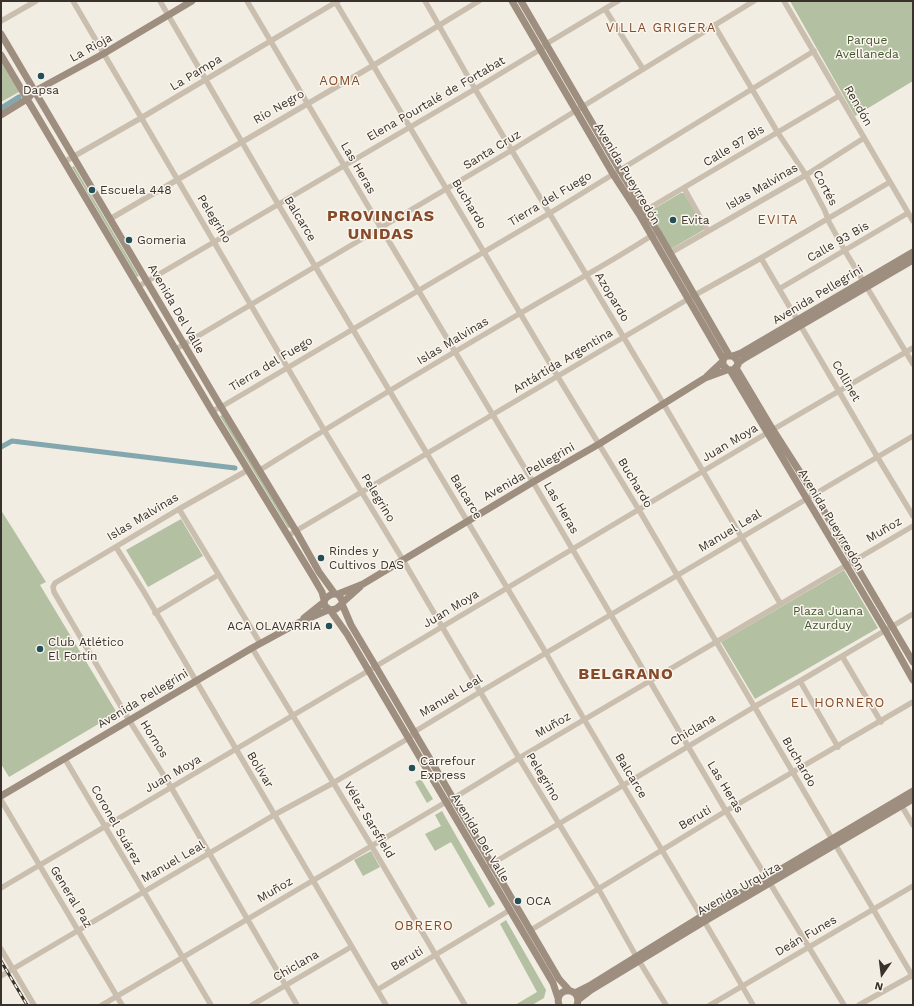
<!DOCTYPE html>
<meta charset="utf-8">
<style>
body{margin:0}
#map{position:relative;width:914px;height:1006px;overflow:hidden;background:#f2ede2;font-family:"Work Sans",sans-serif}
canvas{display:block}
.frame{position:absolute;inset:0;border:2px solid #39322c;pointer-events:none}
.north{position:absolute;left:862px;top:954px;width:40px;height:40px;-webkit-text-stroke:3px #faf6ee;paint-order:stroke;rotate:194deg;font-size:11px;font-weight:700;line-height:16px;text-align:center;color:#39322c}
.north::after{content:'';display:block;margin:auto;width:14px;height:18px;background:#39322c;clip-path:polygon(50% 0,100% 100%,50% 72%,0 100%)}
</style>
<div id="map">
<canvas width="914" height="1006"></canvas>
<div class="frame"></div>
<div class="north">N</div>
</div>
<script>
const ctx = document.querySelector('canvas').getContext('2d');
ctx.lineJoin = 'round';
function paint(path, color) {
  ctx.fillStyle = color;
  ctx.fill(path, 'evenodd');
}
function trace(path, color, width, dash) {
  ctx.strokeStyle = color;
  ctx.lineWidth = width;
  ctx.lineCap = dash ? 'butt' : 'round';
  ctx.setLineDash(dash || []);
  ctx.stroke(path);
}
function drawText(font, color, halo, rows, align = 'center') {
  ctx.font = font + ' "Work Sans",sans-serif';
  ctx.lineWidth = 3;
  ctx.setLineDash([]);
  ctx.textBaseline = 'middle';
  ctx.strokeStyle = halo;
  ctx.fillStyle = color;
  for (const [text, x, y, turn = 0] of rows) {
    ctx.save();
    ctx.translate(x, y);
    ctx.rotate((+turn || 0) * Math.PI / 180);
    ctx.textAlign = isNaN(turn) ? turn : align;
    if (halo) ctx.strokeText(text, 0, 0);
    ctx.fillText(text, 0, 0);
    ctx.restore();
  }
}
const green = new Path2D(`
 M790 1H913V81L855 116Z
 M1 62 19 92 1 102Z
 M74 166 139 276 137 277 72 167Z
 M681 193H684L705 229 671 249 650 211Z
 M222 415 291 527 288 528 220 416Z
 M1 510 46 582 40 585 117 713 9 777 1 764Z
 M181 519 203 556 148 587 126 550Z
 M844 570 878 628 755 699 721 642Z
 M421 779 433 799 427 803 415 782Z
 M442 811 495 904 489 908 451 842 435 851 425 834 441 826 435 815Z
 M371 851 380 867 363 876 354 860Z
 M506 920 546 990 544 998 532 1005H515L537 992 500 924Z`);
const canal = new Path2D(`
 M1 108 19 97
 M1 447 12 441 235 468`);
const street = new Path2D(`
 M73 1 324 430 403 560 519 758 598 888 636 956 666 1005
 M160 1 278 204 546 653C613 772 686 887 753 1005
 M247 1 381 228 533 482 726 811 844 1005
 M335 1 558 377 639 510 913 977
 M425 1 475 89 663 403 780 603
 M784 1 913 221
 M605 9 643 69
 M1 21 36 1
 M714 25 778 133 806 175 825 211 829 222 845 251 913 364
 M64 162 141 118 338 1
 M684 188 708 231
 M641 213 839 96
 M110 219 374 65 479 1
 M670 253 806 175 864 138
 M761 258 878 458 913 516
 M139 286 475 89 541 49 546 44 618 1
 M779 289 908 213
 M176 349 512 150 754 1
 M212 411 221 407 550 213 814 51
 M248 470 179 509 55 583 53 587 54 592 129 720 171 787 297 1005
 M260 470C345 417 432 365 519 314 564 287 610 263 654 234
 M179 509 260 643
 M289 535 695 295 761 258 890 182
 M116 547 144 592 386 1005
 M155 613 218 575
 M252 648 371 845 465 1005
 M842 656 881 722
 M800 681 838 747
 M65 759 211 1005
 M1 800 122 1005
 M900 803 913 825
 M485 868 754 707 800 681 913 614
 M1 888 368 671 767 433 913 348
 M531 930 726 811 913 702
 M1 949 34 1005
 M1 976 274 815 333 783 409 738 414 732 480 692 913 436
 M377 990 510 910
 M102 1005 446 802 454 798 519 758 913 526
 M252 1005 351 947
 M710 1005 913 886
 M859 1005 913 975`);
const secondary = new Path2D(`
 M512 1 613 174 639 214 723 359
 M521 1 619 169 658 232 729 355
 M1 34 221 407 296 531 319 572 335 594
 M1 55 212 411 312 575 322 592 324 600
 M1 115 27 99 35 91 103 54 192 1
 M733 356 737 360 738 365 733 370H728L723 365V360L726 356H733L741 353 913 252
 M738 363 745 358 913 260
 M736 368 773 430 814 494 913 662
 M730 370 885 630 913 680
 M707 376 722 362
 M338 594 363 584 533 482 599 444 705 378 727 370
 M342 603 360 587
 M342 604 336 609 330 610 325 606 324 602C325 597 332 593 338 594L342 600V604L351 625 376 667 559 979 569 990
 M330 610 347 634 553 983 558 998
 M304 618 324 602
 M1 796 252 648 298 623 328 610
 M575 993 589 986 702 916 913 791
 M578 1000 591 990 705 921 913 799
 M559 1005C553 986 583 986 577 1005`);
const rail = new Path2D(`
 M1 961 27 1005`);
const markers = [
 [41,76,4,"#234f59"],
 [92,190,4,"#234f59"],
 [673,220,4,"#234f59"],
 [129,240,4,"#234f59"],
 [321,558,4,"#234f59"],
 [329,626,4,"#234f59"],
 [40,649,4,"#234f59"],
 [412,768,4,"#234f59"],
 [518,901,4,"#234f59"]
];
const parkNames = [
 ["Parque",867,40],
 ["Avellaneda",867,54],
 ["Plaza Juana",828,611],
 ["Azurduy",828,625]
];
const streetNames = [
 ["La Rioja",91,48,-29],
 ["La Pampa",196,73,-31],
 ["Elena Pourtalé de Fortabat",436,99,-30],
 ["Rendón",858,106,60],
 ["Río Negro",279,107,-30],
 ["Calle 97 Bis",734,146,-31],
 ["Santa Cruz",492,150,-31],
 ["Las Heras",358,168,60],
 ["Avenida Pueyrredón",627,174,59],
 ["Islas Malvinas",762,187,-30],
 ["Cortés",825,188,62],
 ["Tierra del Fuego",550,199,-31],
 ["Buchardo",469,204,59],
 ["Pelegrino",214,219,59],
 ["Balcarce",300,219,59],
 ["Calle 93 Bis",838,242,-30],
 ["Avenida Pellegrini",818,295,-31],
 ["Azopardo",612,297,59],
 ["Avenida Del Valle",176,309,60],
 ["Islas Malvinas",453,341,-31],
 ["Antártida Argentina",563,361,-31],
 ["Tierra del Fuego",271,364,-31],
 ["Collinet",846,381,60],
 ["Juan Moya",730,443,-31],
 ["Avenida Pellegrini",529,472,-30],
 ["Buchardo",635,483,59],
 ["Balcarce",466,497,59],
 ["Pelegrino",378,498,59],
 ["Las Heras",561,508,60],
 ["Islas Malvinas",143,517,-31],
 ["Avenida Pueyrredón",831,520,59],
 ["Muñoz",884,530,-30],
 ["Manuel Leal",730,531,-31],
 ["Juan Moya",451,609,-31],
 ["Manuel Leal",451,696,-31],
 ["Avenida Pellegrini",143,699,-31],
 ["Muñoz",553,725,-30],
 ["Chiclana",693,730,-31],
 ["Hornos",154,739,58],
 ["Buchardo",799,762,60],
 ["Bolívar",260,770,59],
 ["Juan Moya",173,774,-30],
 ["Balcarce",631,776,59],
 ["Pelegrino",543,777,59],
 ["Las Heras",725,787,59],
 ["Beruti",695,818,-31],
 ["Vélez Sarsfield",369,820,59],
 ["Coronel Suárez",116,825,60],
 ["Avenida Del Valle",480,838,59],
 ["Manuel Leal",173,862,-30],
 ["Avenida Urquiza",739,889,-30],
 ["Muñoz",275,890,-30],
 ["General Paz",71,897,59],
 ["Deán Funes",806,936,-30],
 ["Beruti",407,959,-31],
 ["Chiclana",296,966,-30]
];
const poiNames = [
 ["Dapsa",41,90,"center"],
 ["Escuela 448",100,190],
 ["Evita",681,220],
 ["Gomeria",137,240],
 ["Rindes y",329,551],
 ["Cultivos DAS",329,565],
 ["ACA OLAVARRIA",321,626,"right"],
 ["Club Atlético",48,642],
 ["El Fortín",48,656],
 ["Carrefour",420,761],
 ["Express",420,775],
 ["OCA",526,901]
];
const neighbourhoodNames = [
 ["VILLA GRIGERA",661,28],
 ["AOMA",340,81],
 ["EVITA",778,220],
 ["EL HORNERO",838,703],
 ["OBRERO",424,926]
];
const districtNames = [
 ["PROVINCIAS",381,216],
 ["UNIDAS",381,234],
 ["BELGRANO",626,674]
];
paint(green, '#b3c1a2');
trace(canal, '#82a7ae', 5);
trace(street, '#cabeae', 5.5);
trace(secondary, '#9e8e7f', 7);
trace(rail, '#39322c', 3);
trace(rail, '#faf6ee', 1.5, [4.5]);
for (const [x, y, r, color] of markers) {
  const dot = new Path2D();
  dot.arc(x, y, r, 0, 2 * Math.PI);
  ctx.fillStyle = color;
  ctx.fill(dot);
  trace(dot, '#faf6ee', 1.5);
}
drawText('12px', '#445631', '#faf6ee', parkNames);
drawText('12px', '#39322c', '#faf6ee', streetNames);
drawText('12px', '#39322c', '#faf6ee', poiNames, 'left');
ctx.letterSpacing = '1px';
drawText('13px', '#844a29', '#faf6ee', neighbourhoodNames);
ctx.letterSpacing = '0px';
ctx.letterSpacing = '1px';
drawText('bold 16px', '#844a29', '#faf6ee', districtNames);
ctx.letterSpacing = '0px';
</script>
